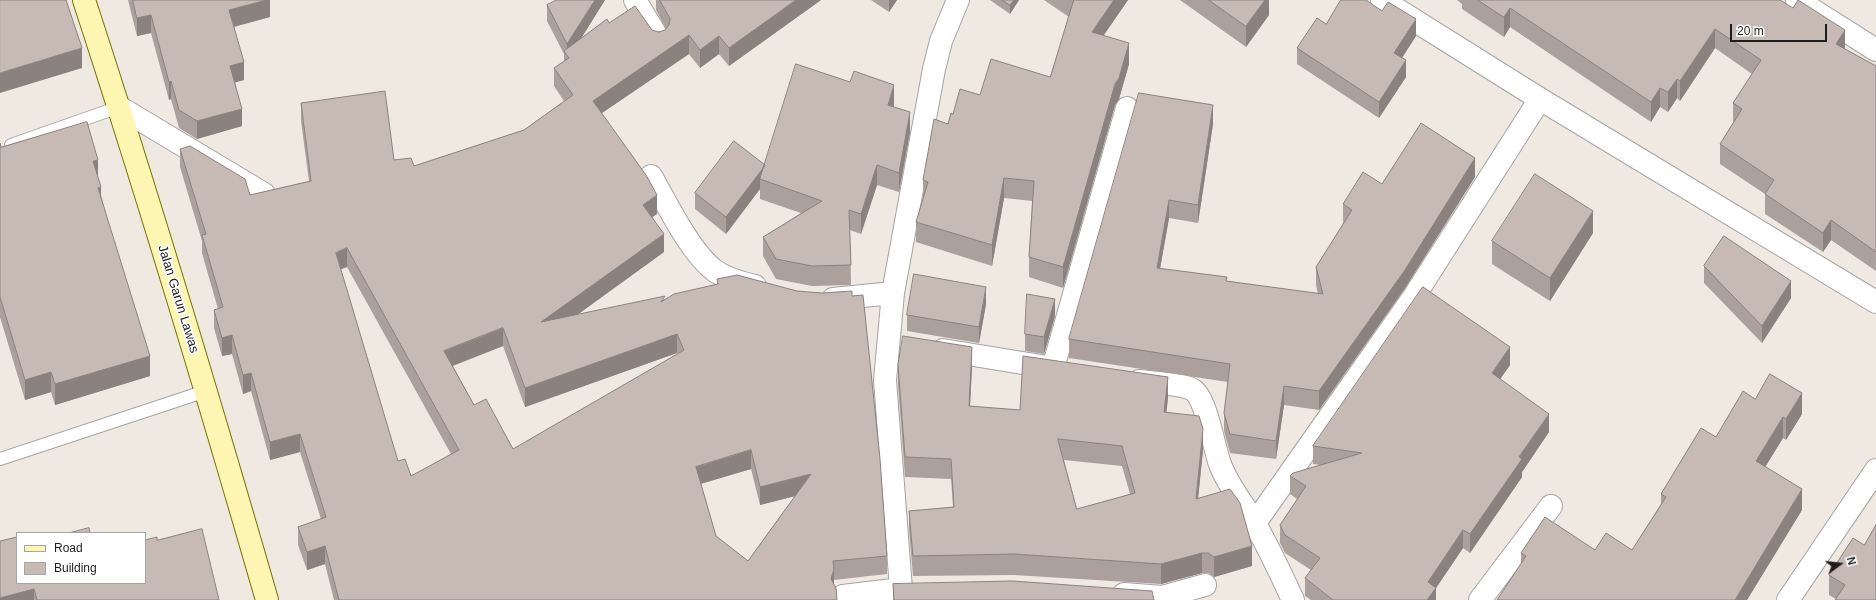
<!DOCTYPE html>
<style>
body{margin:0}
#map{position:relative;width:1876px;height:600px;overflow:hidden;background:#efe9e2;font-family:Arial,sans-serif}
canvas{display:block}
.legend{position:absolute;left:16px;top:532px;width:130px;height:52px;box-sizing:border-box;background:#fff;border:1px solid #a5a5a5;margin:0;padding:5px 7px;list-style:none;font-size:12px;color:#1d1d1d}
.legend li{display:flex;align-items:center;gap:8px;height:20px}
.legend b{width:20px;border:1px solid #a5a5a5}
.north{position:absolute;left:1820px;top:544px;width:40px;height:40px;-webkit-text-stroke:3px #fff;paint-order:stroke;rotate:75deg;font-size:11px;font-weight:700;line-height:16px;text-align:center;color:#1d1d1d}
.north::after{content:'';display:block;margin:auto;width:14px;height:18px;background:#1d1d1d;clip-path:polygon(50% 0,100% 100%,50% 72%,0 100%)}
.scale{position:absolute;left:1730px;top:24px;width:97px;height:18px;box-sizing:border-box;border:2px solid #1d1d1d;border-top:0;padding-left:5px;font-size:12px;line-height:14px;white-space:nowrap;color:#1d1d1d;-webkit-text-stroke:3px #fff;paint-order:stroke}
</style>
<div id="map">
<canvas width="1876" height="600"></canvas>
<ul class="legend">
<li><b style="height:5px;background:#fdf5b2"></b>Road</li>
<li><b style="height:11px;background:#c7bab5"></b>Building</li>
</ul>
<div class="north">N</div>
<div class="scale">20 m</div>
</div>
<script>
const ctx = document.querySelector('canvas').getContext('2d');
ctx.lineJoin = 'round';
function trace(path, color, width, dash) {
  ctx.strokeStyle = color;
  ctx.lineWidth = width;
  ctx.lineCap = dash ? 'butt' : 'round';
  ctx.setLineDash(dash || []);
  ctx.stroke(path);
}
function paint(path, color) {
  ctx.fillStyle = color;
  ctx.fill(path, 'evenodd');
}
function drawText(font, color, halo, rows, align = 'center') {
  ctx.font = font + ' Arial,sans-serif';
  ctx.lineWidth = 3.5;
  ctx.setLineDash([]);
  ctx.textBaseline = 'middle';
  ctx.strokeStyle = halo;
  ctx.fillStyle = color;
  for (const [text, x, y, turn = 0] of rows) {
    ctx.save();
    ctx.translate(x, y);
    ctx.rotate((+turn || 0) * Math.PI / 180);
    ctx.textAlign = isNaN(turn) ? turn : align;
    if (halo) ctx.strokeText(text, 0, 0);
    ctx.fillText(text, 0, 0);
    ctx.restore();
  }
}
const lane = new Path2D(`
 M11 145 119 107
 M0 459 206 391`);
const street = new Path2D(`
 M635 0 658 38
 M1382 0 1540 99 1876 302
 M1797 0 1876 50
 M119 107 264 194
 M651 176C667 204 690 252 715 271 727 279 741 283 755 286
 M833 299 893 293
 M943 350 1053 368 1127 108
 M1139 381C1153 383 1181 383 1193 390 1206 398 1214 448 1220 464 1228 486 1243 503 1255 524 1269 548 1281 574 1293 600
 M1255 523 1415 295 1540 99
 M1124 594 1162 597 1205 585
 M843 596 901 589 885 380 893 293 934 69 941 41 958 0
 M1480 600 1551 506
 M1788 600 1876 470`);
const secondary = new Path2D(`
 M84 0C149 199 209 399 267 600`);
const wall = new Path2D(`
 M128 0H270V17L234 27 244 80 234 82 242 126 197 139 179 128 171 99 169 100 151 33 137 36Z
 M605 0 581 38 609 23 659 32 665 30 666 29 656 10V0H821L729 66 719 54 700 68 689 54 602 113 657 214 652 217 664 252 577 315 665 299 717 284V279L797 291 852 296 887 556V574L834 580V585L837 600H334L325 564 307 570 298 545V527L321 519 300 452 270 460 251 391 243 394 232 354 222 356 214 328V310L218 309 202 253V241L180 167V149L250 195 309 181 301 121V103L394 160 414 166 524 130 564 101 554 86V68L564 61V54L547 21V5ZM347 267 451 454 411 476 398 461 340 269ZM503 346 525 407 677 353 678 354 513 449 474 405 453 366ZM751 469 760 505 795 496 748 561 716 536 701 484Z
 M871 0H897L889 12Z
 M990 0H1019L1010 14Z
 M1044 0H1128L1104 35 1129 64 1119 99 1115 105 1063 288 1029 277V257L1032 201 1004 198 992 266 916 242V222L923 200V180L948 124 953 114 980 95 1050 77 1069 17Z
 M1180 0H1269V15L1246 47Z
 M1457 0H1780L1845 49 1876 66V271L1831 240 1823 252 1765 214V194L1720 164V144L1733 123V103L1752 74 1715 48 1680 101 1677 98 1668 112 1660 107 1651 122 1510 27 1504 37 1462 9V4Z
 M1326 24 1416 36 1402 58 1406 77 1379 118 1297 64V48Z
 M894 104V107L910 132 899 192 877 185 861 234 850 230 851 285 812 286 776 279 763 256V237L801 213 760 199V189L726 234 695 209V193L765 165Z
 M1213 124 1198 223 1169 218 1160 268 1227 281 1318 294 1316 285V267L1344 223 1343 222V204L1382 184 1475 177 1405 288 1319 410 1284 405 1276 459 1230 453 1224 431V413L1228 382 1069 358V339Z
 M0 143 1 147 98 179 101 195 150 376 55 405 51 392 25 400 0 317Z
 M1593 233 1550 301 1492 264V241Z
 M1704 266 1791 298 1762 343 1704 283Z
 M986 304 979 343 907 331V315Z
 M1055 316 1044 354 1025 351V334Z
 M898 365 972 367 970 406 1020 410 1168 398 1166 413 1203 450 1198 498 1252 566 1214 577 1208 573H1202L1161 584 1014 575 913 576 909 531V511L953 507 951 479 905 477 898 385ZM1064 460 1122 466 1130 494 1077 509Z
 M1510 365 1500 379 1549 432 1522 472V477L1470 553 1463 548 1436 588V600H1311L1305 596V578L1311 570 1285 553 1280 543V525L1297 499 1290 494V476L1320 465 1313 464V446Z
 M1755 399 1802 414 1786 440 1783 438 1765 467 1802 510 1747 600 1521 564V553L1595 550H1632L1661 504V494L1716 437Z
 M157 540 219 600H0L17 583Z
 M1864 545 1876 600 1836 599 1829 595V575Z
 M893 584 1154 600H893Z`);
const shadedWall = new Path2D(`
 M267 0H270V17L229 28V10Z
 M595 0H605L569 58 567 55V44Z
 M796 0H821L729 66V48Z
 M889 0H897L889 12Z
 M1014 0H1019L1010 14V5Z
 M1114 0H1128L1092 52V32Z
 M1265 0H1269V15L1246 47V26Z
 M1510 8V27L1504 37V17Z
 M151 15V33L137 36V18Z
 M1416 19V36L1394 70V53Z
 M1715 29V48L1680 101V81Z
 M1845 30V50L1836 44Z
 M689 35V54L593 119V101Z
 M719 36V54L700 68V50Z
 M1129 43V64L1119 99 1115 105 1063 288V267L1115 84Z
 M82 48V68L0 93V73Z
 M1406 60V77L1379 118V102Z
 M244 62V80L230 84V66Z
 M1677 79V98L1668 112V92Z
 M171 81V99L169 100V82Z
 M894 85V104L888 125V105Z
 M1660 88V107L1651 122V102Z
 M1213 105V124L1198 223V205Z
 M242 109V126L197 139V121Z
 M910 112V132L899 192V173Z
 M1475 158V177L1405 288 1319 410V391Z
 M98 160V180L93 161Z
 M765 165 760 179V189L726 234V217Z
 M877 165V185L861 234V214Z
 M1004 178V198L992 266V245Z
 M101 187V208L98 188Z
 M657 195V214L643 223V205Z
 M1169 200V218L1157 286V268Z
 M1593 211V233L1550 301V278Z
 M1831 220V240L1823 252V233Z
 M664 234V252L541 341V322Z
 M347 248V267L336 271V253Z
 M1791 281V298L1762 343V326Z
 M986 287V304L979 343V327Z
 M1055 299V316L1044 354V337Z
 M503 328V346L444 369V351Z
 M677 334V353L525 407V388Z
 M232 335V354L222 356V338Z
 M972 347V367L969 426V406Z
 M1510 347V365L1492 391V373Z
 M150 356V376L55 405V384Z
 M51 372V392L25 400V380Z
 M251 373V391L243 394V375Z
 M1168 377V398L1164 433V412Z
 M1284 386V405L1276 459V441Z
 M1802 393V414L1786 440V419Z
 M1549 414V432L1522 472V477L1470 553V534L1519 457Z
 M1783 417V438L1756 482V461Z
 M1203 429V450L1196 519V499Z
 M300 434V452L270 460V442Z
 M751 450V469L696 485V467Z
 M811 474V492L760 505V487Z
 M1802 489V510L1747 600H1735Z
 M1463 530V548L1432 594 1436 588V600H1427L1428 582Z
 M325 546V564L307 570V552Z
 M1252 546V566L1214 577V557Z
 M1202 553V573L1161 584V564Z
 M834 569V588L831 579Z
 M34 589V600H0V598Z`);
const building = new Path2D(`
 M0 0H66L82 48 0 73Z
 M133 0H267L229 10 244 62 230 66 242 109 197 121 179 110 171 81 169 82 151 15 137 18Z
 M557 0H595L567 44 547 5Z
 M660 0H796L729 48 719 36 700 50 689 35 593 101 646 175 657 195 643 205 664 234 541 322 665 296 661 302 674 294 718 284 717 279 737 275 797 291 822 293 852 291V296L863 295 880 459 887 556 833 561 834 569 831 579 836 588 837 600H339L325 546 307 552 298 527 326 517 300 434 270 442 251 373 243 375 232 335 222 338 214 310 223 307 202 235 206 234 180 149 190 146 245 179 250 195 311 181 301 103 385 91 394 160 411 158 414 166 524 130 573 95 554 68 569 58 564 51 607 19 609 23 635 6 652 30 659 32 665 30 669 25 670 19ZM347 248 459 450 411 476 405 459 398 461 336 253ZM503 328 525 388 677 334 684 350 513 449 486 399 474 405 444 351ZM751 450 760 487 811 474 748 561 716 536 696 467Z
 M1002 0H1014L1010 5Z
 M1074 0H1114L1092 32 1129 43 1119 78 1115 84 1063 267 1029 257 1034 181 1004 178 992 245 916 222 928 182 923 180 934 119 948 124 951 113 953 114 960 89 980 95 991 59 1050 77Z
 M1209 0H1265L1246 26Z
 M1341 0H1366L1382 11 1388 2 1416 19 1394 53 1406 60 1379 102 1297 48 1317 18 1326 24Z
 M1478 0H1780L1793 8 1798 0 1845 30 1836 44 1876 66V252L1831 220 1823 233 1765 194 1774 180 1720 144 1742 109 1733 103 1761 60 1715 29 1680 81 1677 79 1668 92 1660 88 1651 102 1510 8 1504 17Z
 M796 64 850 82 854 71 894 85 888 105 910 112 899 173 877 165 861 214 849 210 851 265 812 266 776 259 763 237 822 201 760 179Z
 M1139 93 1213 105 1198 205 1169 200 1157 268 1227 277 1226 281 1323 294 1316 267 1352 210 1343 204 1363 172 1382 184 1421 123 1475 158 1405 270 1319 391 1284 386 1276 441 1230 434 1224 413 1230 364 1069 339Z
 M87 122 98 160 93 161 101 187 98 188 150 356 55 384 51 372 25 380 0 297V143L1 147Z
 M734 141 765 165 764 167 726 217 695 193Z
 M1535 174 1593 211 1550 278 1492 241Z
 M1724 236 1791 281 1762 326 1704 266Z
 M914 274 986 287 979 327 907 315Z
 M1423 287 1510 347 1492 373 1549 414 1519 457 1522 459 1470 534 1463 530 1428 582 1436 588 1427 600H1333L1305 578 1320 558 1285 535 1280 525 1306 486 1290 476 1293 473 1362 453 1313 446Z
 M1027 294 1055 299 1044 337 1025 334Z
 M903 336 972 347 969 406 1020 410 1023 356 1168 377 1164 412 1199 416 1203 429 1196 499 1230 489 1240 503 1252 546 1214 557 1208 553H1202L1161 564 1014 554 913 556 909 511 954 507 951 459 905 457 898 365ZM1058 439 1122 446 1135 493 1077 509Z
 M1770 374 1802 393 1786 419 1783 417 1756 461 1802 489 1735 600H1497L1526 556 1521 553 1545 517 1595 550 1606 533 1632 550 1666 497 1661 494 1701 428 1716 437 1743 391 1755 399Z
 M1876 525V600H1835L1845 585 1829 575 1853 538 1864 545Z
 M89 528 90 533H69Z
 M202 529 219 600H37L34 589 0 598V541L17 537V583H145V540L157 537V540Z
 M1013 581 1152 591 1154 600H894L893 584Z`);
const streetNames = [
 ["Jalan Garun Lawas",178,299,73]
];
trace(lane, '#a4a4a4', 14);
trace(street, '#a4a4a4', 24);
trace(secondary, '#787200', 24);
trace(lane, '#fff', 12);
trace(street, '#fff', 22);
trace(secondary, '#fdf5b2', 22);
paint(wall, '#aba09c');
paint(shadedWall, '#8b827f');
paint(building, '#c7bab5');
trace(building, '#8b827f', 1);
drawText('13px', '#1d1d1d', '#fff', streetNames);
</script>
